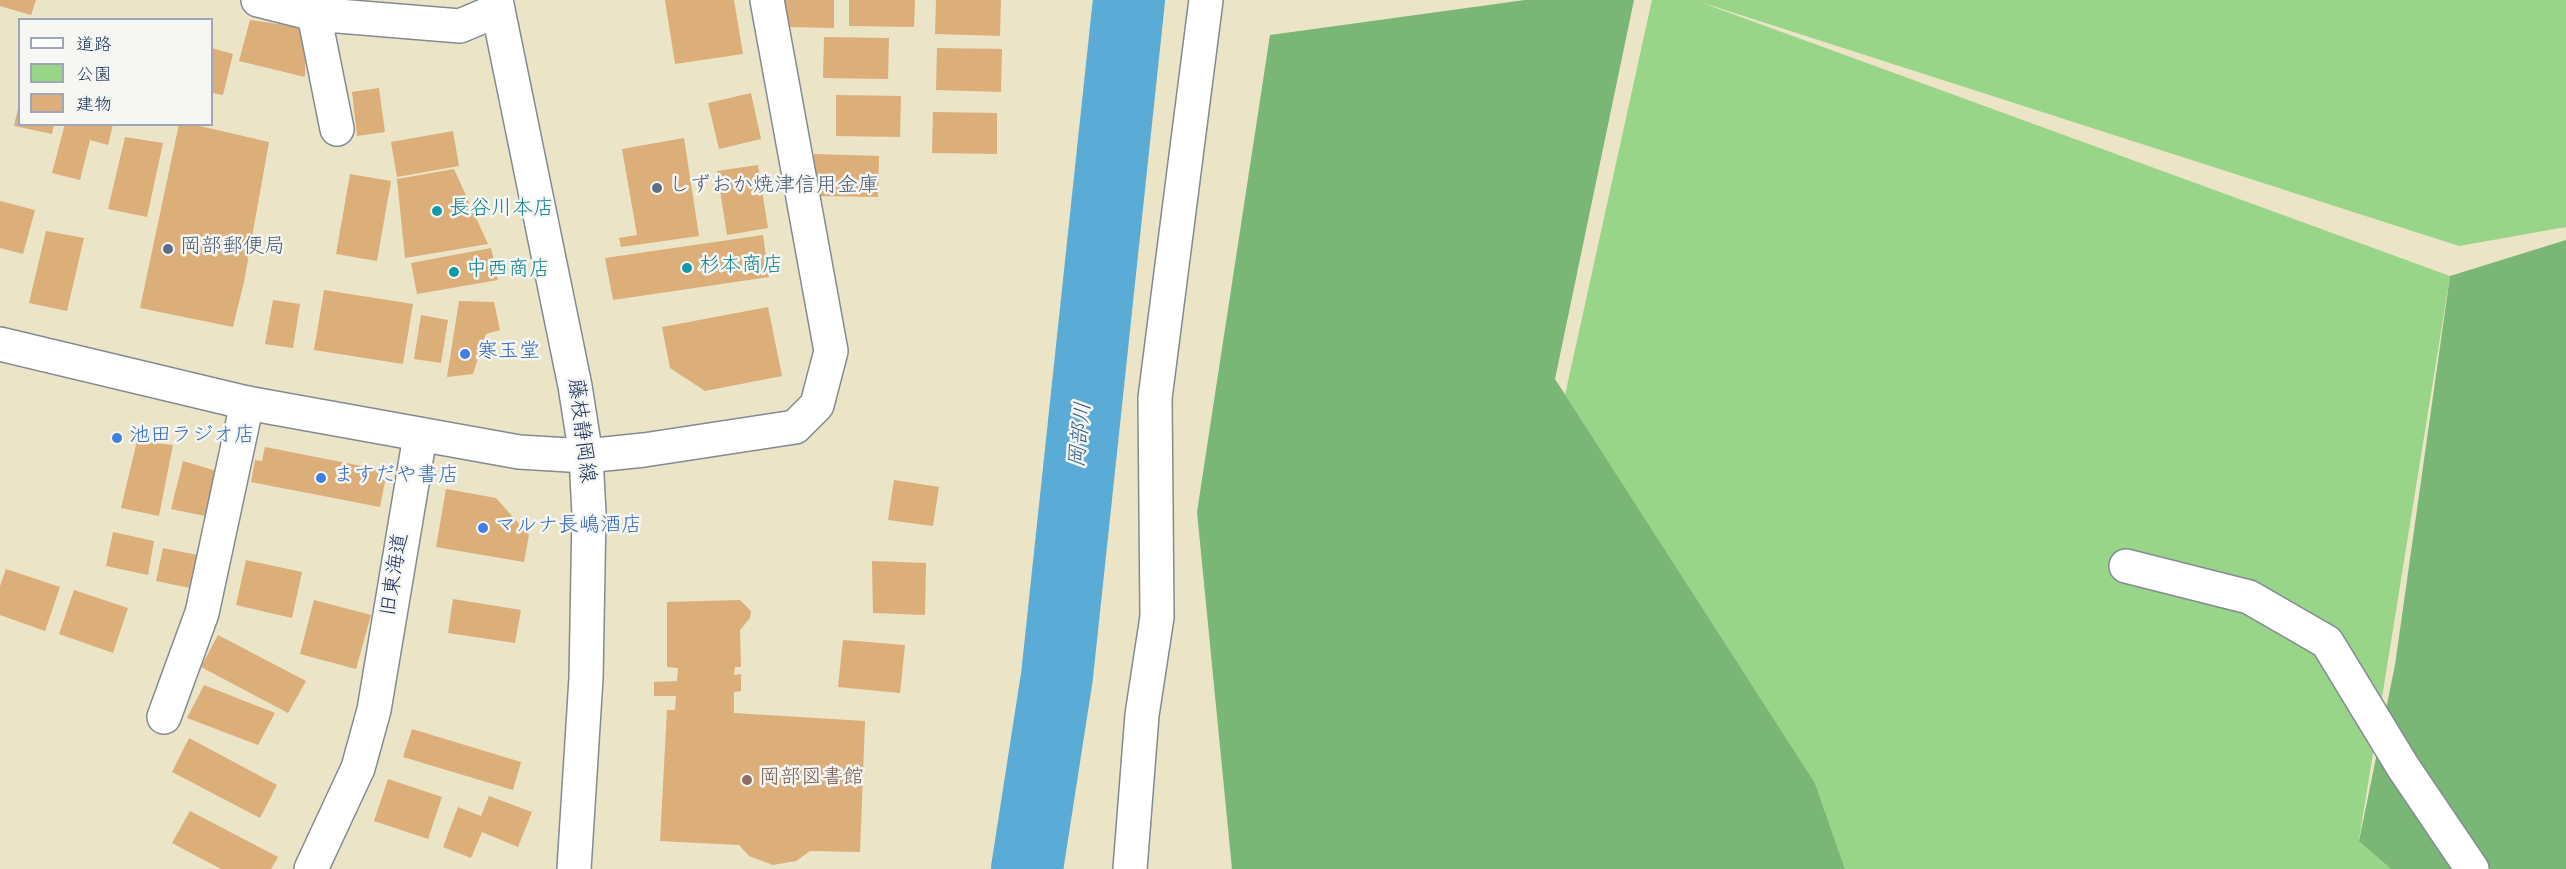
<!DOCTYPE html>
<meta charset="utf-8">
<style>
body{margin:0}
#map{position:relative;width:2566px;height:869px;overflow:hidden;background:#ebe4c6;font-family:"Gochi Hand","Klee One",sans-serif}
canvas{display:block}
.legend{position:absolute;left:18px;top:18px;width:195px;height:108px;box-sizing:border-box;background:#f6f6f2;border:2px solid #9ea6b7;margin:0;padding:8px 10px;list-style:none;font-size:18px;color:#1b2f5e}
.legend li{display:flex;align-items:center;gap:12px;height:30px}
.legend b{width:30px;border:2px solid #9ea6b7}
</style>
<div id="map">
<canvas width="2566" height="869"></canvas>
<ul class="legend">
<li><b style="height:8px;background:#fff"></b>道路</li>
<li><b style="height:16px;background:#99d589"></b>公園</li>
<li><b style="height:16px;background:#dcae7a"></b>建物</li>
</ul>
</div>
<script>
const ctx = document.querySelector('canvas').getContext('2d');
ctx.lineJoin = 'round';
function paint(path, color) {
  ctx.fillStyle = color;
  ctx.fill(path, 'evenodd');
}
function trace(path, color, width, dash) {
  ctx.strokeStyle = color;
  ctx.lineWidth = width;
  ctx.lineCap = dash ? 'butt' : 'round';
  ctx.setLineDash(dash || []);
  ctx.stroke(path);
}
function drawText(font, color, halo, rows, align = 'center') {
  ctx.font = font + ' "Gochi Hand","Klee One",sans-serif';
  ctx.lineWidth = 5;
  ctx.setLineDash([]);
  ctx.textBaseline = 'middle';
  ctx.strokeStyle = halo;
  ctx.fillStyle = color;
  for (const [text, x, y, turn = 0] of rows) {
    ctx.save();
    ctx.translate(x, y);
    ctx.rotate((+turn || 0) * Math.PI / 180);
    ctx.textAlign = isNaN(turn) ? turn : align;
    if (halo) ctx.strokeText(text, 0, 0);
    ctx.fillText(text, 0, 0);
    ctx.restore();
  }
}
const green = new Path2D(`
 M1652 0H2566V227L2459 246 1697 1 2450 276 2359 840 2391 869H1845L1815 783 1565 395Z`);
const forest = new Path2D(`
 M1525 0H1634L1555 379 1815 783 1845 869H1232L1197 512 1270 35Z
 M2566 240V869H2391L2359 841 2395 665 2450 276Z`);
const river = new Path2D(`
 M1027 869 1057 676 1129 0`);
const building = new Path2D(`
 M0 0H36L31 15 0 6Z
 M665 0H734L743 54 675 64Z
 M784 0H834V28L784 27Z
 M849 0H915L914 27 849 26Z
 M936 0H1001L1000 36 935 34Z
 M250 20 306 28 305 77 239 61Z
 M824 37 889 38 888 79 823 78Z
 M212 48 233 54 223 95 212 93Z
 M937 48 1002 49 1001 92 936 90Z
 M379 88 385 132 357 136 352 92Z
 M751 93 761 139 719 149 708 103Z
 M836 95 901 96 900 137 836 136Z
 M19 104 20 124H54L52 134 14 126Z
 M933 112 997 113V154L932 153Z
 M65 124H113L108 145 90 140 80 180 52 173Z
 M179 124H191L269 142 244 282 233 327 140 308Z
 M453 131 459 166 397 177 391 142Z
 M125 137 163 143 147 217 108 209Z
 M684 138 699 236 621 247 619 238 637 235 622 149Z
 M814 154 879 156 878 197 813 196Z
 M758 165 768 228 727 235 717 171Z
 M454 169 488 244 405 258 397 179Z
 M350 174 391 181 377 261 336 254Z
 M0 201 35 210 23 254 0 248Z
 M46 231 84 238 67 311 29 303Z
 M763 235 769 277 613 300 605 258Z
 M491 248 498 280 417 294 411 263Z
 M324 290 413 304 403 364 314 350Z
 M273 300 300 304 293 348 265 344Z
 M459 301 494 302 500 330 486 334 473 374 447 377Z
 M768 307 782 376 705 391 670 368 662 327Z
 M421 315 448 320 441 363 414 359Z
 M137 441 173 445 159 516 121 508Z
 M265 447 387 471 380 507 251 482 255 460 262 461Z
 M183 461 220 472 210 517 171 509Z
 M894 480 939 487 933 526 888 520Z
 M446 489 496 498 529 535 524 562 436 547Z
 M113 532 154 541 148 575 106 566Z
 M163 548 197 555 190 588 156 581Z
 M246 560 302 572 292 618 236 605Z
 M872 561 926 563 925 615 873 613Z
 M6 569 60 587 45 631 0 615V586Z
 M74 590 128 608 113 653 59 634Z
 M453 599 521 610 515 643 448 633Z
 M314 600 371 615 356 669 300 654Z
 M740 600 751 611 750 618 740 630 741 667H735L734 675 741 674V691L734 692V713L865 721 860 852 810 851 796 861 773 865 749 856 739 845 660 841 667 710H675L676 696H654V682L677 681 678 668 667 667V602Z
 M218 635 306 681 288 713 201 667Z
 M843 640 905 645 900 693 838 687Z
 M204 685 275 713 258 745 187 718Z
 M412 729 521 762 513 790 403 757Z
 M189 738 277 785 260 818 172 772Z
 M388 779 442 797 428 839 374 821Z
 M489 796 532 812 518 847 482 832 471 858 443 847 458 807 481 816Z
 M190 811 278 857 271 869H221L172 843Z`);
const minor = new Path2D(`
 M258 0 314 14 337 129
 M314 14 460 26 498 10
 M586 456 644 450 795 427 817 405 831 351 767 0
 M2126 566 2249 597 2327 642 2403 767 2472 869
 M164 717 202 613 247 403
 M311 869 358 768 374 710 420 436
 M1130 869 1142 715 1157 617 1155 398 1206 0`);
const tertiary = new Path2D(`
 M0 344 247 403 519 452 586 456`);
const secondary = new Path2D(`
 M496 0 575 386 586 456 589 514 586 678 574 869`);
const markers = [
 [657,188,6,"#5c6f8a"],
 [437,211,6,"#0f9aa8"],
 [168,249,6,"#5c6f8a"],
 [687,268,6,"#0f9aa8"],
 [454,272,6,"#0f9aa8"],
 [465,354,6,"#3f7fe0"],
 [117,438,6,"#3f7fe0"],
 [321,478,6,"#3f7fe0"],
 [483,528,6,"#3f7fe0"],
 [747,780,6,"#8d6e63"]
];
const serviceNames = [
 ["しずおか焼津信用金庫",669,188],
 ["岡部郵便局",180,249]
];
const cultureNames = [
 ["長谷川本店",449,211],
 ["杉本商店",699,268],
 ["中西商店",466,272]
];
const shopNames = [
 ["寒玉堂",477,354],
 ["池田ラジオ店",129,438],
 ["ますだや書店",333,478],
 ["マルナ長嶋酒店",495,528]
];
const streetNames = [
 ["藤枝静岡線",579,431,83],
 ["旧東海道",397,575,-81]
];
const educationNames = [
 ["岡部図書館",759,780]
];
const waterNames = [
 ["岡部川",1083,435,-84]
];
paint(green, '#99d589');
paint(forest, '#7ab675');
trace(river, '#5aabd5', 72);
paint(building, '#dcae7a');
trace(minor, '#838a92', 36);
trace(tertiary, '#838a92', 36);
trace(secondary, '#838a92', 36);
trace(minor, '#fff', 33);
trace(tertiary, '#fff', 33);
trace(secondary, '#fff', 33);
for (const [x, y, r, color] of markers) {
  const dot = new Path2D();
  dot.arc(x, y, r, 0, 2 * Math.PI);
  ctx.fillStyle = color;
  ctx.fill(dot);
  trace(dot, '#f6f6f2', 2);
}
drawText('21px', '#4e5e75', '#f6f6f2', serviceNames, 'left');
drawText('21px', '#0d838f', '#f6f6f2', cultureNames, 'left');
drawText('21px', '#366cbe', '#f6f6f2', shopNames, 'left');
drawText('21px', '#1b2f5e', '#f6f6f2', streetNames);
drawText('21px', '#785e54', '#f6f6f2', educationNames, 'left');
drawText('italic 22px', '#315a88', '#f6f6f2', waterNames);
</script>
